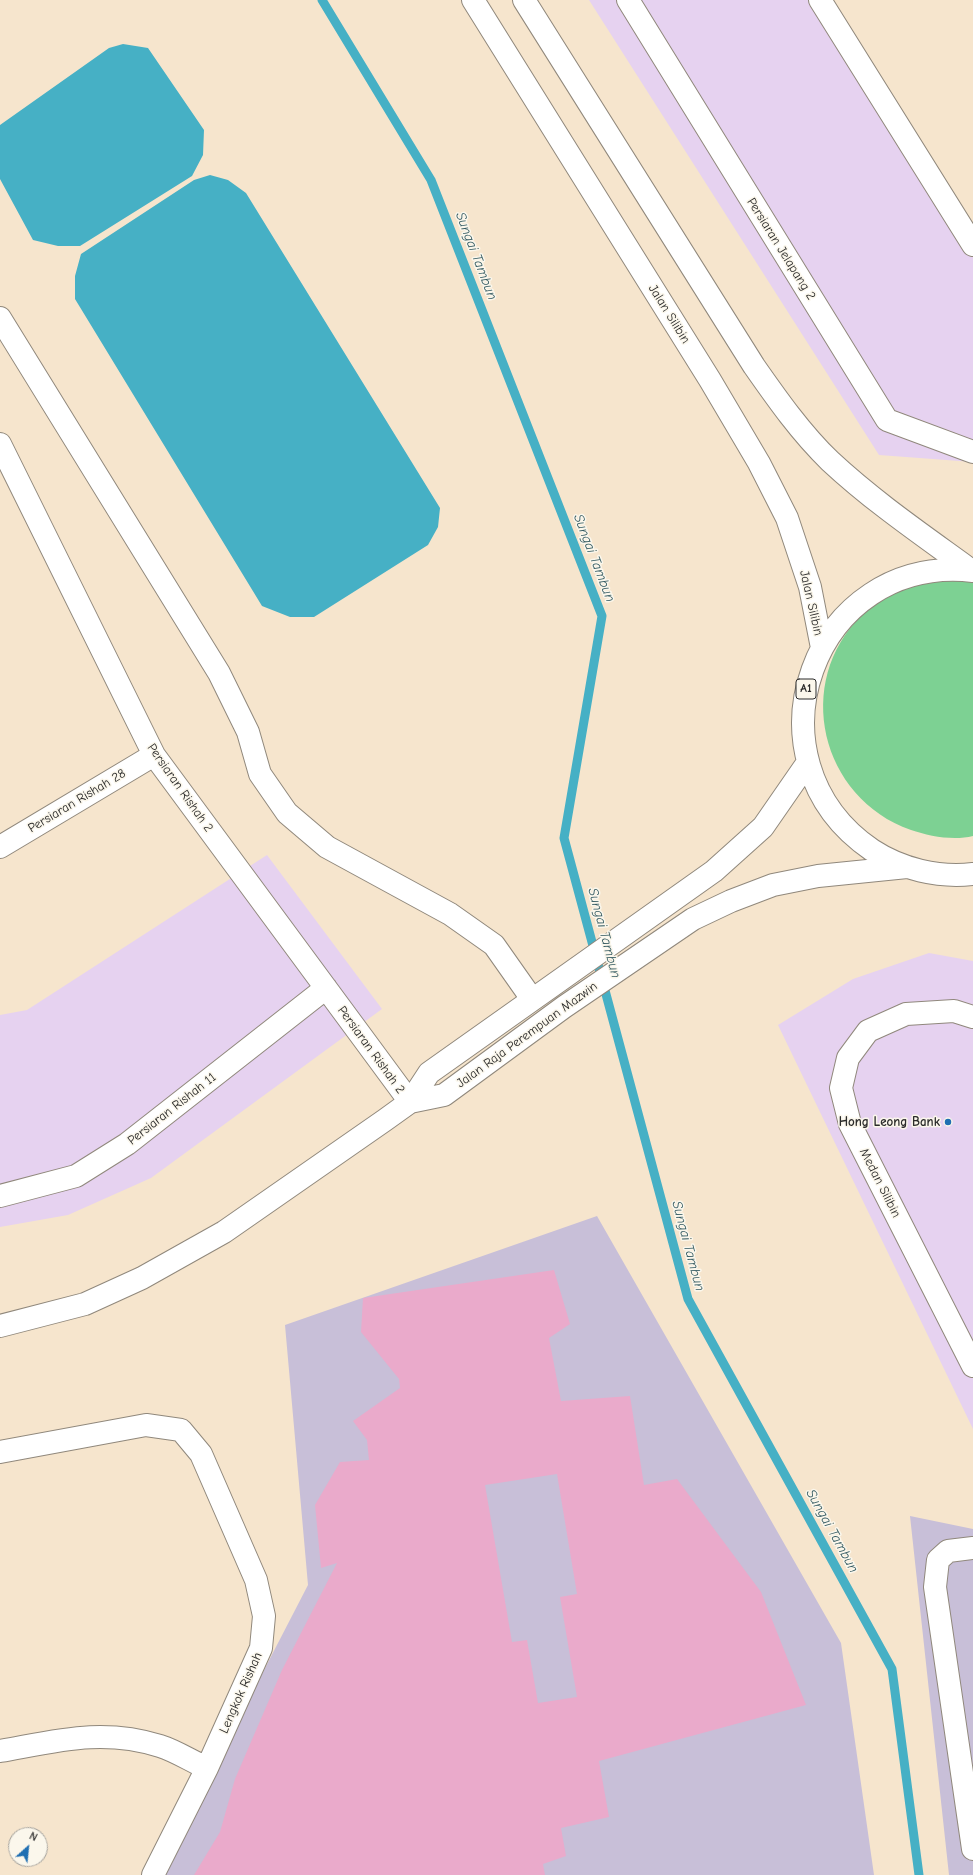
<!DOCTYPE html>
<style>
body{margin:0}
#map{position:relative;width:973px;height:1875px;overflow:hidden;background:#f6e5cd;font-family:"Comic Neue",sans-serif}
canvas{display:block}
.north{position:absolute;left:8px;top:1827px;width:40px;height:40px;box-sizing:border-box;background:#fbf7ec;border:1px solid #a8a59f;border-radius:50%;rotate:27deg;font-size:11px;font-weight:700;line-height:16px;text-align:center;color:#2b2b2b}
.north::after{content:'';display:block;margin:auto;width:14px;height:18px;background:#1f6fb2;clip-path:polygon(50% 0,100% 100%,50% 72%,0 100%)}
</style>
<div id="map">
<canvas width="973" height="1875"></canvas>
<div class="north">N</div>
</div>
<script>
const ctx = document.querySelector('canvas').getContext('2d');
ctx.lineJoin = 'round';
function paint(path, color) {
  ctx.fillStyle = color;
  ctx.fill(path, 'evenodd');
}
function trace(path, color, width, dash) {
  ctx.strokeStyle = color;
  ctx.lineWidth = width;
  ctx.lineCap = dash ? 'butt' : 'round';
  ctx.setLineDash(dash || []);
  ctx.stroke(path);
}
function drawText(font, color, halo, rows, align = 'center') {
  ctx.font = font + ' "Comic Neue",sans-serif';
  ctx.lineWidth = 3;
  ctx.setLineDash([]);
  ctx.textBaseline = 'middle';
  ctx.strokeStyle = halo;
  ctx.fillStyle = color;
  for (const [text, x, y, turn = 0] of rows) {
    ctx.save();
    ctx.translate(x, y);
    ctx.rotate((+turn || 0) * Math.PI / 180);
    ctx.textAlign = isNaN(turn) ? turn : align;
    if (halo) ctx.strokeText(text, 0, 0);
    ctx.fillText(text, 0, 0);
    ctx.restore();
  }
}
const built = new Path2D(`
 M589 0H822L973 248V462L879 455Z
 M267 855 382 1009 151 1178 68 1215 0 1227V1015L27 1010Z
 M929 953 973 961V1429L778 1025 853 979Z`);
const industrial = new Path2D(`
 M597 1216 841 1643 874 1875H158L308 1585 285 1325Z
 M910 1516 973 1529V1875H949Z`);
const green = new Path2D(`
 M973 578V836C953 841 929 836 911 830 820 798 793 682 862 615 875 603 890 592 907 585 912 583 919 584 925 583 941 582 957 580 973 578Z`);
const water = new Path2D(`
 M123 44 148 48 204 130 203 155 192 176 80 246H58L33 240 0 179V125L109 48Z
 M210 175 228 180 246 193 440 508 438 527 428 545 314 617H290L262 606 75 299V276L81 254 194 180Z`);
const stream = new Path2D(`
 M322 0 431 180 602 616 564 838 688 1299 892 1669 919 1875`);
const building = new Path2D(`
 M554 1270 570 1324 549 1338 561 1401 630 1396 644 1485 677 1479 761 1592 806 1705 599 1761 609 1817 561 1828 566 1856 543 1864 545 1875H194L220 1832 235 1779 282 1670 337 1563 321 1568 315 1505 340 1462 369 1460 367 1440 353 1421 400 1388 399 1379 361 1332 363 1298ZM557 1474 577 1594 560 1597 577 1697 538 1703 527 1640 512 1642 485 1485Z`);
const minor = new Path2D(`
 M628 0 887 420 973 452
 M820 0 973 245
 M0 318 219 673 248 732 260 774 287 813 327 847 450 914 494 945 532 999
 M0 444 154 755 410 1102
 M0 847 154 755
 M973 1017 954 1011 906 1014 868 1031 848 1058 841 1088 850 1124 973 1366
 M0 1196 76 1176 127 1144 326 988
 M0 1452 146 1425 181 1430 201 1454 256 1580 264 1616 261 1648 207 1768 153 1875
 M973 1548 948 1551 938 1560 935 1587 973 1849
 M0 1751C57 1741 102 1728 160 1746 176 1751 191 1761 207 1768`);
const major = new Path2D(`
 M473 0 710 380 759 463 787 518 810 587 822 648
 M524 0 754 366C777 399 801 433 830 461 874 502 924 536 972 571
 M973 571C813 553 739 759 872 850 901 869 938 878 973 874
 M410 1102 444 1095 564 1007 693 919 731 901 773 885 818 876 907 867
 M0 1326 85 1304 142 1278 224 1232 385 1120 410 1102 429 1073 714 871 763 827 808 762`);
const markers = [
 [948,1122,4,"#1f6fb2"]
];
const shields = [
 [806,689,20]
];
const shieldNames = [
 ["A1",806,689]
];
const streetNames = [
 ["Persiaran Jelapang 2",781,249,58],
 ["Jalan Silibin",669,314,58],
 ["Jalan Silibin",811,603,77],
 ["Persiaran Rishah 2",180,788,55],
 ["Persiaran Rishah 28",77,801,-31],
 ["Jalan Raja Perempuan Mazwin",527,1035,-36],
 ["Persiaran Rishah 2",371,1050,54],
 ["Persiaran Rishah 11",172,1109,-38],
 ["Medan Silibin",880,1183,63],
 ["Lengkok Rishah",241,1693,-66]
];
const poiNames = [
 ["Hong Leong Bank",940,1122]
];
const waterNames = [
 ["Sungai Tambun",476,256,69],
 ["Sungai Tambun",594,558,69],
 ["Sungai Tambun",604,933,75],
 ["Sungai Tambun",688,1246,75],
 ["Sungai Tambun",832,1531,61]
];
paint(built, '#e6d2f0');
paint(industrial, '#c8bfd8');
paint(green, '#7dd193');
paint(water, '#46b0c5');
trace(stream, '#46b0c5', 9);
paint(building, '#eaaacb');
trace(minor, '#90887c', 24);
trace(major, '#90887c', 24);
trace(minor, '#fff', 22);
trace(major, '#fff', 22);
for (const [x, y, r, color] of markers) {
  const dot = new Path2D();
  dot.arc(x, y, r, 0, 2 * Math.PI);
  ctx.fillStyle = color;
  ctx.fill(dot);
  trace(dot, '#fbf7ec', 1.5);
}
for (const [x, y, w] of shields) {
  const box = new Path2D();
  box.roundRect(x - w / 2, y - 10, w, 20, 3);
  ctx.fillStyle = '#fbf7ec';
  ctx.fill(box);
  trace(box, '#2b2b2b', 1);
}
drawText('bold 12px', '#2b2b2b', null, shieldNames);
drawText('13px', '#2b2b2b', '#fbf7ec', streetNames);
drawText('bold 13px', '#2b2b2b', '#fbf7ec', poiNames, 'right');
drawText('italic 14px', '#345a61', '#fbf7ec', waterNames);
</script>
